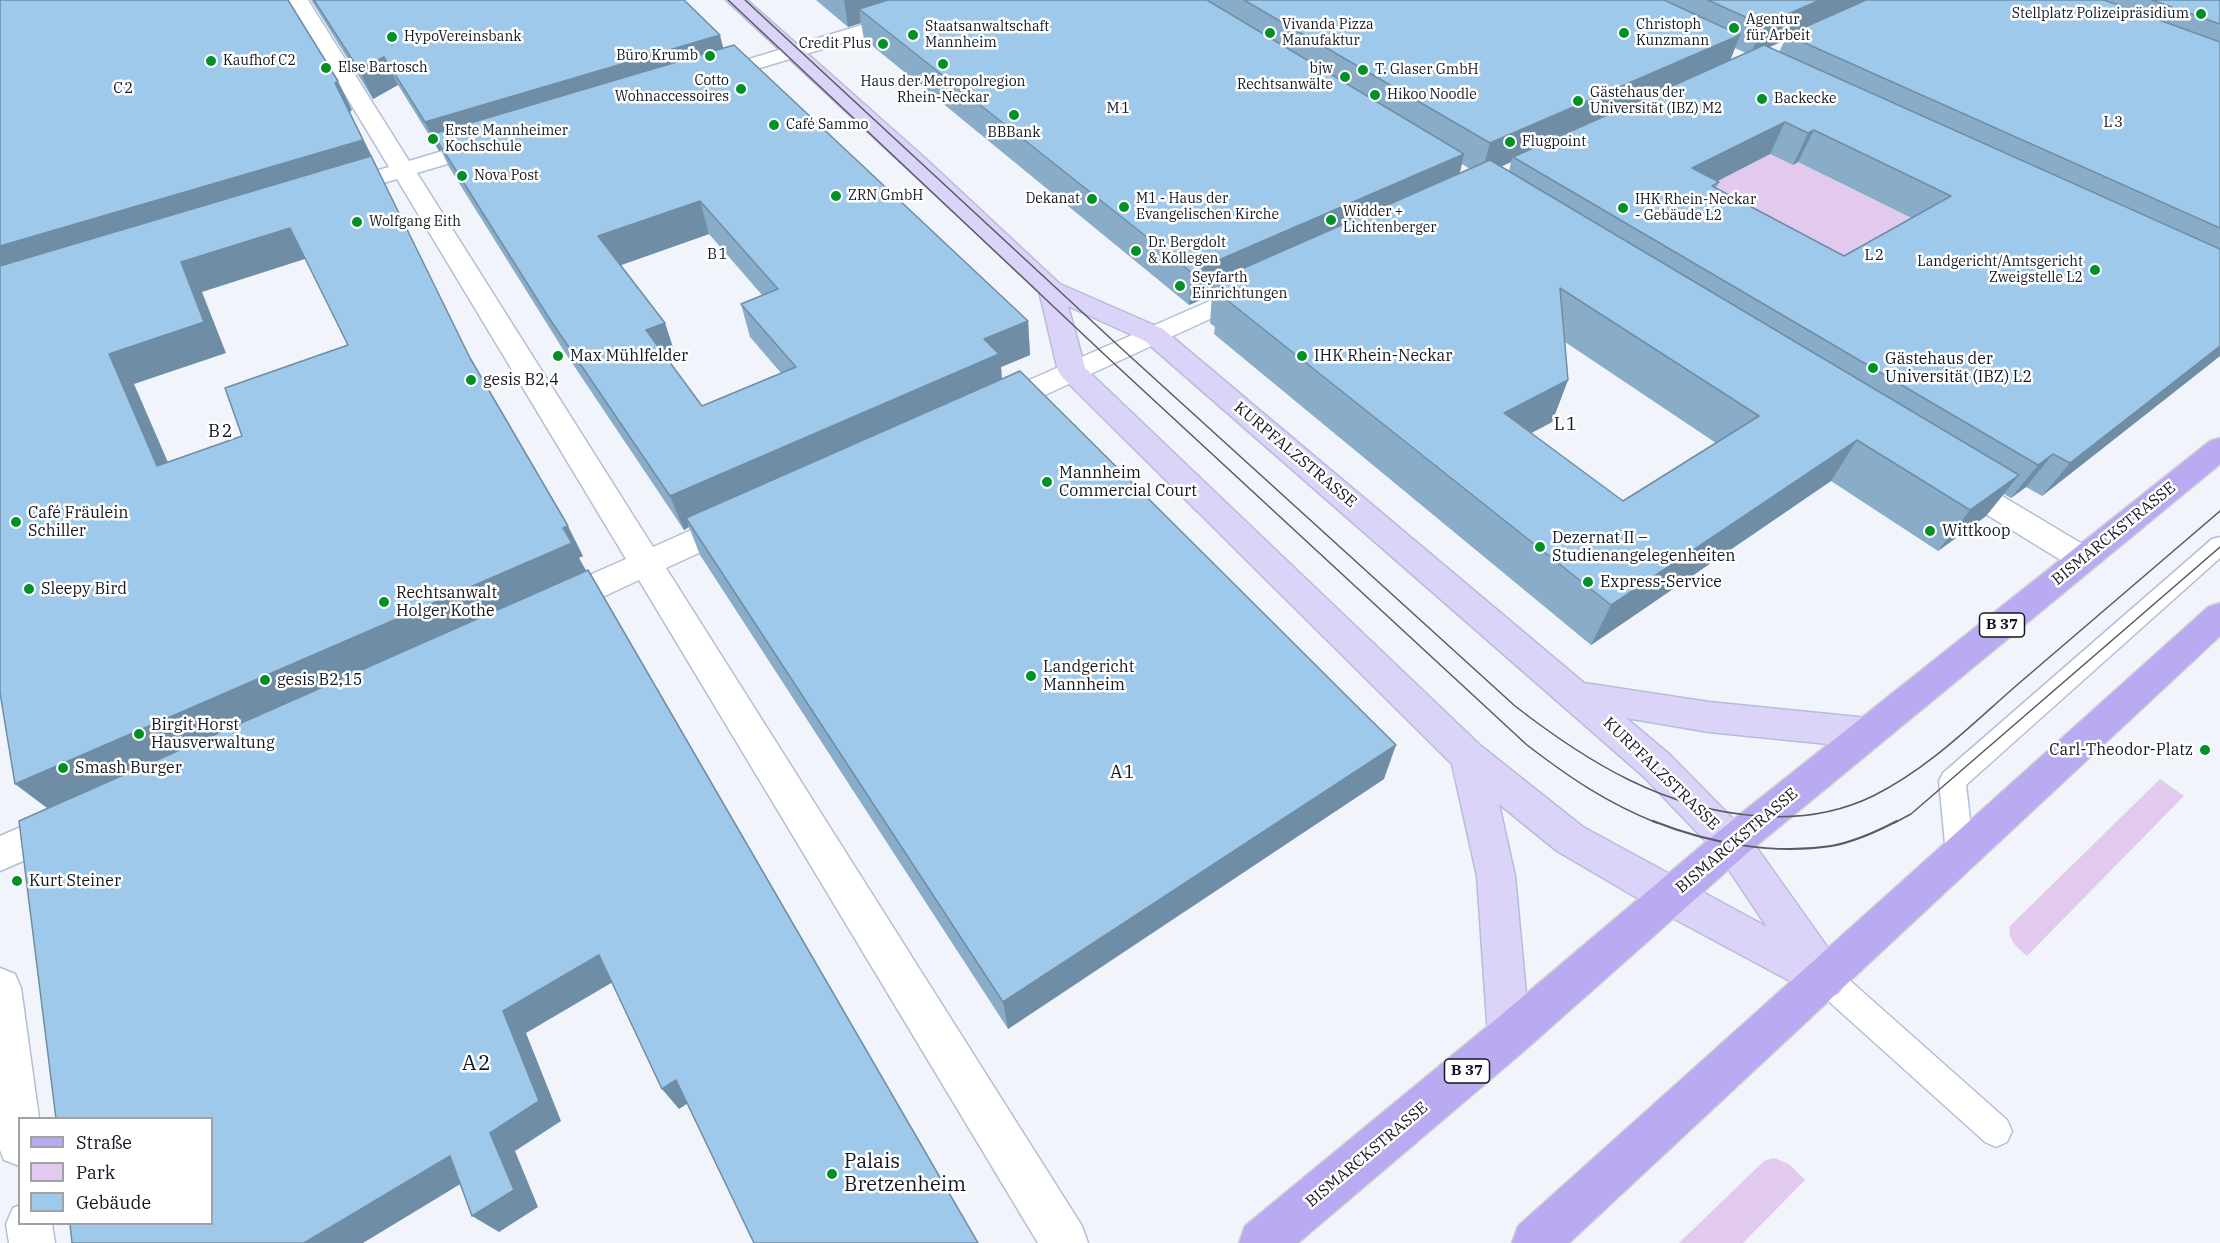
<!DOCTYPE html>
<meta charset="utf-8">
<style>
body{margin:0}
#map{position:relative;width:2220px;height:1243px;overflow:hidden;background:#f1f4fa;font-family:"IBM Plex Serif",serif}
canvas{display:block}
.legend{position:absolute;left:18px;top:1117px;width:195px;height:108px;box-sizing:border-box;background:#fff;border:2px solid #a1a2a6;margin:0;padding:8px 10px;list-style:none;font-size:18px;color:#131721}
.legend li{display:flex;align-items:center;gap:12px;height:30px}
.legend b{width:30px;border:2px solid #a1a2a6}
</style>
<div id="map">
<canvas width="2220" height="1243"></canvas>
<ul class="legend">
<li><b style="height:8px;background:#baaaf1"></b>Straße</li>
<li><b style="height:16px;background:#e2c9ee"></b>Park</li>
<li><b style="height:16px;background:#9fc9ea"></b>Gebäude</li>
</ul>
</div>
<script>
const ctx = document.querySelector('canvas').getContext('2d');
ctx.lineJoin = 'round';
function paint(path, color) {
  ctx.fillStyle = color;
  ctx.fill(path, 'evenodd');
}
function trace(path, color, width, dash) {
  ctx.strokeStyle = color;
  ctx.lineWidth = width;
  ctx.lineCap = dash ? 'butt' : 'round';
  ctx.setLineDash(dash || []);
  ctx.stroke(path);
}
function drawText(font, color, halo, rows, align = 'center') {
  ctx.font = font + ' "IBM Plex Serif",serif';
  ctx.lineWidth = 5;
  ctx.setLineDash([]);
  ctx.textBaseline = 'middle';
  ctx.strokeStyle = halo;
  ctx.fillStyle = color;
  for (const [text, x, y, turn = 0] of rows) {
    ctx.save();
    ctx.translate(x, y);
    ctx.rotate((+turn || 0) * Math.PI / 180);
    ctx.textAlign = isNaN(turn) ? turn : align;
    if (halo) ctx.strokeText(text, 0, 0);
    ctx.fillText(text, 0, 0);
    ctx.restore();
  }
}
const green = new Path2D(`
 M1770 154 1793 165 1798 162 1930 228 1807 298 1679 201Z
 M2160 779 2184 796 2027 956C2017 947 2007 940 2010 926Z
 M1774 1158 1789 1164 1805 1180 1743 1243H1679L1764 1161Z`);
const lane = new Path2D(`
 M2220 537V558L1966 785 1974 854 1970 863 1960 866 1950 863 1946 854 1939 781 1943 773 2212 539Z
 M1826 965 1837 969 2007 1120 2012 1131 2007 1142 1996 1147 1985 1142 1815 989 1811 979 1815 969Z`);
const street = new Path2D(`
 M288 0H308L409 161 486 138 494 140 497 145 494 150 417 173 653 547 725 515 736 512 747 515 751 523 747 531 666 568 1082 1226 1088 1243H1038L639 580 568 613 556 617 544 613 540 604 544 595 626 559 397 179 383 183 375 181 371 176 375 171 389 167Z
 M944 0H974L971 4 717 81 710 83 703 81 700 77 703 73Z
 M1253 282 1262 285 1266 290 1262 295 1006 413 996 415 986 413 982 406 986 399Z
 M1956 471 1967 475 2094 551 2099 559 2094 567 2083 571 2072 567 1945 489 1941 482 1945 475Z
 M63 809 76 814 82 826 76 838 0 871V836Z
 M0 968 15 974 21 988 39 1118H20V1166L4 1160 0 1150Z
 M20 1205V1224H52L55 1243H9L6 1224 13 1208Z`);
const secondary = new Path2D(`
 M726 0H747L926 159 1060 284 1163 329 1584 683 1709 702 1868 718 1881 723 1886 733 1881 743 1868 748 1709 732 1626 718 1669 754 1745 831 1840 965 1846 979 1840 993 1826 999 1812 993 1656 909 1557 851 1499 804 1515 876 1530 1036 1524 1051 1509 1057 1494 1051 1488 1036 1477 876 1452 764 1062 377 1058 371 1039 291ZM1068 306 1145 341 1643 776 1719 855 1767 927 1583 827 1481 746 1085 368Z`);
const primary = new Path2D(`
 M2220 438V464L1745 855 1524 1051 1298 1243H1239L1245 1226 1494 1021 1719 831 2210 441Z
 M2220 603V636L1569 1243H1512L1518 1226 2208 607Z`);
const tramFar1 = new Path2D(`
 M728 0 1106 356 1527 745C1570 778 1607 803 1657 823
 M745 0 1122 349 1515 706C1587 762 1665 810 1759 816 1799 819 1836 814 1873 796 1928 769 1971 725 2017 685 2085 627 2152 569 2220 511
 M1894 823 1911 814 2220 547`);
const tram = new Path2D(`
 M1653 821C1708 843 1773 855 1831 846 1854 842 1876 832 1897 821`);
const wall = new Path2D(`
 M311 0H684L723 48 1028 321 1030 355 1001 367 1002 378 1384 779 1008 1029 700 555 689 527 684 530 564 351 449 167 441 150 439 151 398 85 373 99ZM709 234 762 295 741 304 750 337 781 373 702 406 668 360 676 357 665 323 621 265Z
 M816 0H2220V356L2042 496 2026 487 2011 498 2004 494 1986 516 1938 551 1831 481 1591 645 1214 334 1215 327 1210 323 1212 295 1189 305 864 39 861 23 848 27ZM1785 40 1779 52 1769 47 1779 43ZM1735 48 1746 53 1730 60ZM1770 154 1793 165 1798 162 1911 218 1844 256 1716 188 1719 182 1717 181ZM1511 162 1509 171 1501 167ZM1462 164 1470 169 1460 173ZM1565 342 1716 443 1623 501 1531 433 1552 422 1568 380Z`);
const shadedWall = new Path2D(`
 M844 0H936L859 9 861 23 848 27Z
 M1820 0H1875L1787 35 1785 40 1750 56 1763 25Z
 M720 35 727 63 433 134 441 150 439 151 425 122Z
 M1740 35 1728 66 1513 157 1511 162 1481 175 1490 143Z
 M384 57 398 85 373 99 359 70Z
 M338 81 352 110 350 112 486 388 378 169 0 284V246Z
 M1785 122 1770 154 1679 201 1692 168Z
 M1814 130 1798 162 1793 165 1808 133Z
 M1464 154 1456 187 1214 281 1212 295 1189 305 1191 272Z
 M700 201 709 234 610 269 598 236Z
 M290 228 308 258 202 292 226 353 134 384 183 497 157 466 109 354 181 262Z
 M1028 321 1030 355 1001 367 1002 388 686 518 689 527 684 530 670 496 984 339Z
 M665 323 676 357 659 364 646 330Z
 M2220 346V356L2042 496 2070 463Z
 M1568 380 1552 422 1490 455 1504 413Z
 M1857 440 1831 481 1591 645 1611 605Z
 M2053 454 2026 487 2011 498 2038 465Z
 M2019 475 1986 516 1938 551 1970 510Z
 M568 526 583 556 579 558 587 572 51 811 15 784Z
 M1396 745 1384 779 1008 1029 1003 1002Z
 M599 955 618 979 526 1033 561 1121 515 1151 538 1207 499 1232 472 1216 490 1133 503 1011Z
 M676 1080 693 1100 679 1109 662 1089Z
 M450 1156 477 1174 363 1243H304Z`);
const building = new Path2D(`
 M0 0H288L338 81 335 83 363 140 0 246Z
 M314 0H684L720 35 425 122 384 57 359 70Z
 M888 0H1207L1464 154 1191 272 859 9Z
 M1244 0H1664L1740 35 1490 143Z
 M1708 0H1820L1763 25Z
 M1866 0H2104L2220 42V228L1787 35Z
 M2152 0H2220V24Z
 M734 45 1028 321 984 339 999 354 670 496 549 318 433 134ZM700 201 778 289 741 304 796 367 702 406 646 330 665 323 598 236Z
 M1764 45 2220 249V346L2070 463 2053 454 2038 465 1513 157ZM1785 122 1808 133 1814 130 1951 196 1844 256 1712 186 1719 182 1692 168Z
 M371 156 470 358 568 526 563 528 572 543 15 784 0 693V266ZM290 228 348 345 225 388 242 436 157 466 109 354 204 322 181 262Z
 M1490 160 2019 475 1970 510 1857 440 1611 605 1218 293 1224 290 1214 281ZM1560 288 1759 416 1623 501 1504 413 1568 380Z
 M1020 371 1396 745 1003 1002 686 518Z
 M588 570 978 1243H754L676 1080 662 1089 599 955 503 1011 539 1101 490 1133 514 1190 472 1216 450 1156 304 1243H72L70 1224H212V1119H56L19 821Z`);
const markers = [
 [2201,14,6,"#019125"],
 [1734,28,6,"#019125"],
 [1270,33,6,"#019125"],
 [1624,33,6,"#019125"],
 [913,35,6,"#019125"],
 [392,37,6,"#019125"],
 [883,44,6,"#019125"],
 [710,56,6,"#019125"],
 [211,61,6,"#019125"],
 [943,64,6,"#019125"],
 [326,68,6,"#019125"],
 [1363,70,6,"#019125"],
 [1345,77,6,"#019125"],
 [741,89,6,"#019125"],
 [1375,95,6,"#019125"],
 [1762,99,6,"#019125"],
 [1578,101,6,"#019125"],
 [1014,115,6,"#019125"],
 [774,125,6,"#019125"],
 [433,139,6,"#019125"],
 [1510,142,6,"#019125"],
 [462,176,6,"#019125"],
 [836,196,6,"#019125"],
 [1092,199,6,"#019125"],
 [1124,207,6,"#019125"],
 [1623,208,6,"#019125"],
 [1331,220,6,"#019125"],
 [357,222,6,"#019125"],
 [1136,251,6,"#019125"],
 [2095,270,6,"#019125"],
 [1180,286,6,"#019125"],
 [558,356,6,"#019125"],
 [1302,356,6,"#019125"],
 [1873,368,6,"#019125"],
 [471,380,6,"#019125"],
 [1047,482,6,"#019125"],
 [16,522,6,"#019125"],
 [1930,531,6,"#019125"],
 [1540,547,6,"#019125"],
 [1588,582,6,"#019125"],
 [29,589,6,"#019125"],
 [384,602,6,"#019125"],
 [1031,676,6,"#019125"],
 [265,680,6,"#019125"],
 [139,734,6,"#019125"],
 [2205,750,6,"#019125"],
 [63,768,6,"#019125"],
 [17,881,6,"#019125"],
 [832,1174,6,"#019125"]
];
const farPoinames = [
 ["Stellplatz Polizeipräsidium",2189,14,"right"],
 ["Agentur",1746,20],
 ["für Arbeit",1746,36],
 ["Vivanda Pizza",1282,25],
 ["Manufaktur",1282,41],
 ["Christoph",1636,25],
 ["Kunzmann",1636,41],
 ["Staatsanwaltschaft",925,27],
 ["Mannheim",925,43],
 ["HypoVereinsbank",404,37],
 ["Credit Plus",871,44,"right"],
 ["Büro Krumb",698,56,"right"],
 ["Kaufhof C2",223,61],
 ["Else Bartosch",338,68],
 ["bjw",1333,69,"right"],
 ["Rechtsanwälte",1333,85,"right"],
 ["T. Glaser GmbH",1375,70],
 ["Cotto",729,81,"right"],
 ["Wohnaccessoires",729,97,"right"],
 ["Haus der Metropolregion",943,82,"center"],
 ["Rhein-Neckar",943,98,"center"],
 ["Gästehaus der",1590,93],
 ["Universität (IBZ) M2",1590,109],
 ["Hikoo Noodle",1387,95],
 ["Backecke",1774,99],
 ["Café Sammo",786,125],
 ["Erste Mannheimer",445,131],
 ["Kochschule",445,147],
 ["BBBank",1014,133,"center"],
 ["Flugpoint",1522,142],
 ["Nova Post",474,176],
 ["ZRN GmbH",848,196],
 ["Dekanat",1080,199,"right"],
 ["M1 - Haus der",1136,199],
 ["Evangelischen Kirche",1136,215],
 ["IHK Rhein-Neckar",1635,200],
 ["- Gebäude L2",1635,216],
 ["Widder +",1343,212],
 ["Lichtenberger",1343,228],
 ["Wolfgang Eith",369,222],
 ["Dr. Bergdolt",1148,243],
 ["& Kollegen",1148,259],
 ["Landgericht/Amtsgericht",2083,262,"right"],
 ["Zweigstelle L2",2083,278,"right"],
 ["Seyfarth",1192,278],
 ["Einrichtungen",1192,294]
];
const farNeighbourhoodnames = [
 ["C2",124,89],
 ["M1",1119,109],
 ["L3",2114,123],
 ["B1",718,255],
 ["L2",1875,256]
];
const shields = [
 [2002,625,45],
 [1467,1071,45]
];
const shieldNames = [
 ["B 37",2002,625],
 ["B 37",1467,1071]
];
const poiNames = [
 ["Max Mühlfelder",570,356],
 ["IHK Rhein-Neckar",1314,356],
 ["Gästehaus der",1885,359],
 ["Universität (IBZ) L2",1885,377],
 ["gesis B2,4",483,380],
 ["Mannheim",1059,473],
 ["Commercial Court",1059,491],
 ["Café Fräulein",28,513],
 ["Schiller",28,531],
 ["Wittkoop",1942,531],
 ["Dezernat II –",1552,538],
 ["Studienangelegenheiten",1552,556],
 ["Express-Service",1600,582],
 ["Sleepy Bird",41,589],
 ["Rechtsanwalt",396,593],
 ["Holger Kothe",396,611],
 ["Landgericht",1043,667],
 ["Mannheim",1043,685],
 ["gesis B2,15",277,680],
 ["Birgit Horst",151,725],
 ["Hausverwaltung",151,743],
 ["Carl-Theodor-Platz",2193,750,"right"],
 ["Smash Burger",75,768],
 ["Kurt Steiner",29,881]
];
const streetNames = [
 ["KURPFALZSTRASSE",1295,455,40],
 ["BISMARCKSTRASSE",2114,534,-39],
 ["KURPFALZSTRASSE",1661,774,44],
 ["BISMARCKSTRASSE",1737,841,-40],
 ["BISMARCKSTRASSE",1367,1155,-40]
];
const neighbourhoodNames = [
 ["L1",1566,425],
 ["B2",221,432],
 ["A1",1123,773]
];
const nearPoinames = [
 ["Palais",844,1162],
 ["Bretzenheim",844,1185]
];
const nearNeighbourhoodnames = [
 ["A2",477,1064]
];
paint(green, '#e2c9ee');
trace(lane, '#b2beda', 3);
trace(street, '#b2beda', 3);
trace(secondary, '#b2beda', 3);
trace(primary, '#d0d1d3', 3);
paint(lane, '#fff');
paint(street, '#fff');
paint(secondary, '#dcd4f8');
paint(primary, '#baaaf1');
trace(tramFar1, '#575b64', 1.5);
trace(tram, '#575b64', 2);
paint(wall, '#89adc9');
paint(shadedWall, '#6f8da4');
paint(building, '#9fc9ea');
trace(building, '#6f8da4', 1.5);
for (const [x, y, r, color] of markers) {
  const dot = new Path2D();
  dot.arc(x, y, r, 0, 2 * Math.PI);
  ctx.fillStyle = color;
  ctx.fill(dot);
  trace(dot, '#fff', 2);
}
drawText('14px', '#131721', '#fff', farPoinames, 'left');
ctx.letterSpacing = '1.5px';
drawText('15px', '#131721', '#fff', farNeighbourhoodnames);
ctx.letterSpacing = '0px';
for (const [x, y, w] of shields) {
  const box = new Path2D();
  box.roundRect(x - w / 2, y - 12, w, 24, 4.5);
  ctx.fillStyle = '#fff';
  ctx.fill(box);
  trace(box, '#131721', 1.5);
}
drawText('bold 15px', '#131721', null, shieldNames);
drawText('16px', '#131721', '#fff', poiNames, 'left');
drawText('16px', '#131721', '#fff', streetNames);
ctx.letterSpacing = '1.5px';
drawText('18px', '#131721', '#fff', neighbourhoodNames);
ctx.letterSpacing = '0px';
drawText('20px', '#131721', '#fff', nearPoinames, 'left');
ctx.letterSpacing = '1.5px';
drawText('21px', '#131721', '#fff', nearNeighbourhoodnames);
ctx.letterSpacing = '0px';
</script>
